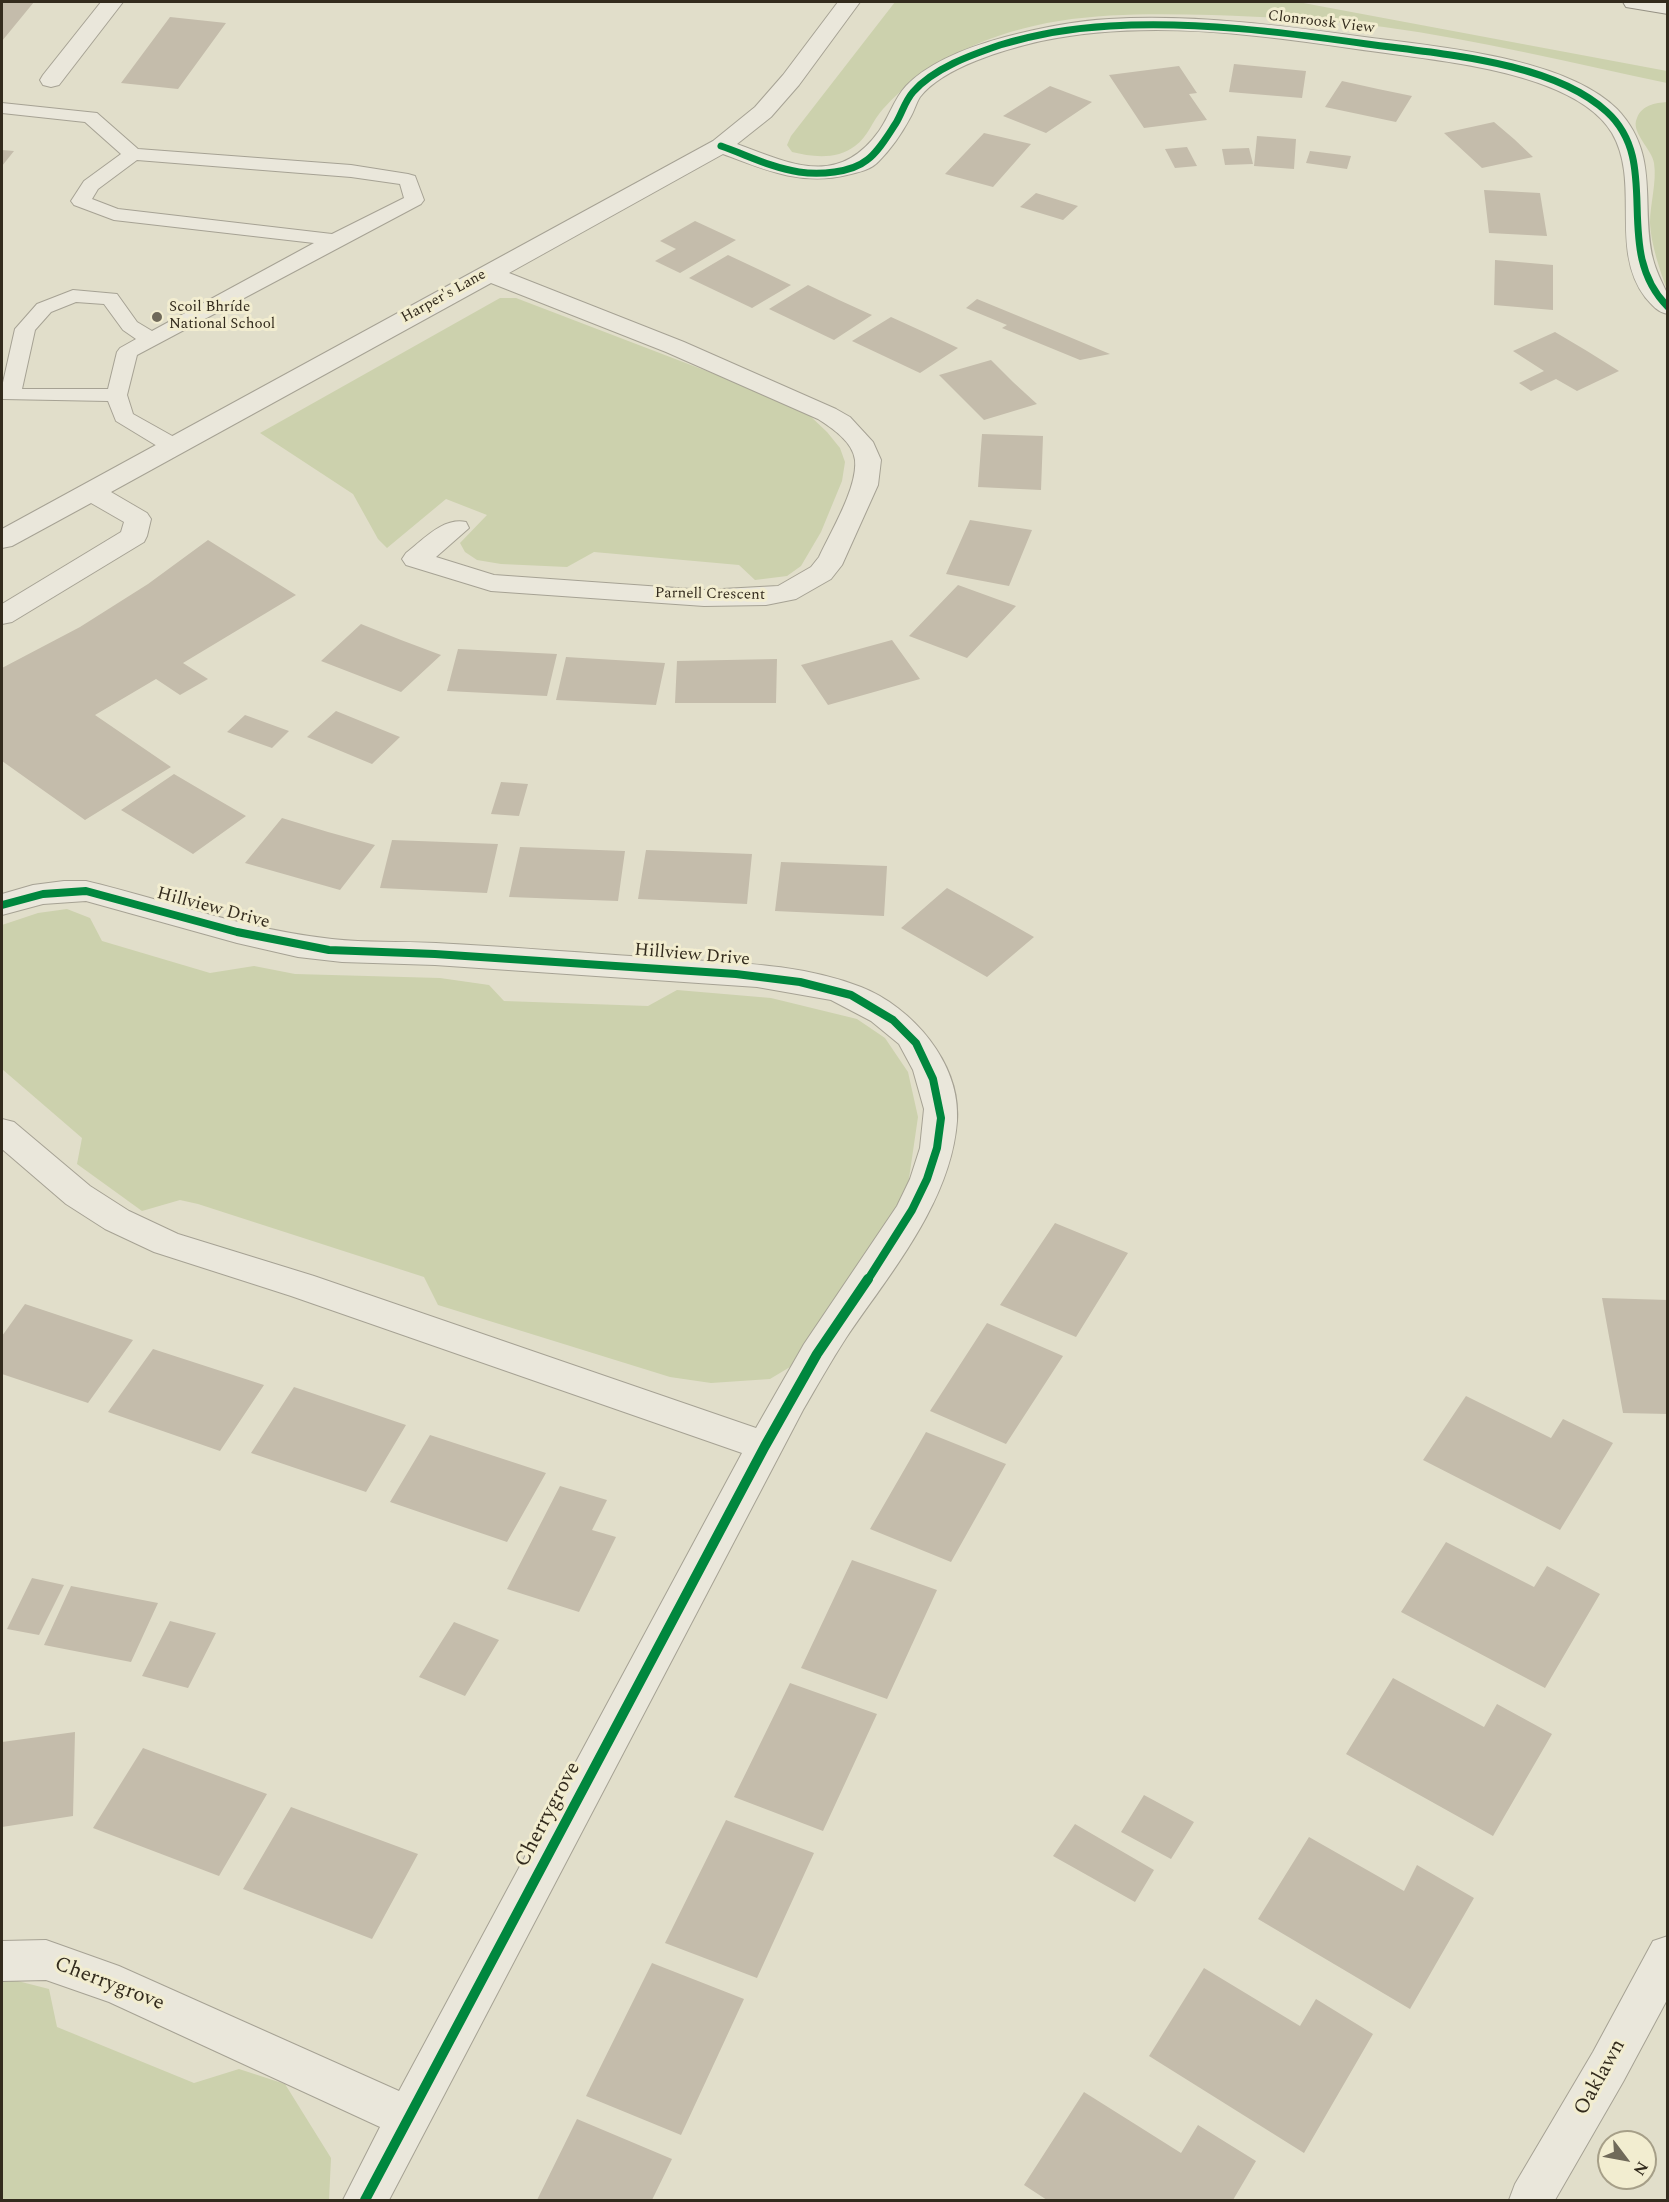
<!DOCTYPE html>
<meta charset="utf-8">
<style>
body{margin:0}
#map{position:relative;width:1669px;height:2202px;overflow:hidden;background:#e1deca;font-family:Spectral,serif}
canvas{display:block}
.frame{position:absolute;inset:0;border:3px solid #332b1d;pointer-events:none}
.north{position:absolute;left:1597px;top:2130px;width:60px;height:60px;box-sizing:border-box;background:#f2edd0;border:2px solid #a69f88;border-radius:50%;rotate:122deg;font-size:16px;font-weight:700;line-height:24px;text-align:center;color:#332b1d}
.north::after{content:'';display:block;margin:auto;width:21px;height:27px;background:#706a5a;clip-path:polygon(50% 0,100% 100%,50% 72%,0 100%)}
</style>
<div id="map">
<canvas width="1669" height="2202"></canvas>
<div class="frame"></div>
<div class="north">N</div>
</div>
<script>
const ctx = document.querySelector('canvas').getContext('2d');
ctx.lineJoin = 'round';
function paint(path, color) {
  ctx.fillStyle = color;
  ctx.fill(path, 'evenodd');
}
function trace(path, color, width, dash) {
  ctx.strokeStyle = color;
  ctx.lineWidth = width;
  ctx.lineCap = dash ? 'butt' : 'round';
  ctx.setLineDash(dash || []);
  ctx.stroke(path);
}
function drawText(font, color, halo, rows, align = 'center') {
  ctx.font = font + ' Spectral,serif';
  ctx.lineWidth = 6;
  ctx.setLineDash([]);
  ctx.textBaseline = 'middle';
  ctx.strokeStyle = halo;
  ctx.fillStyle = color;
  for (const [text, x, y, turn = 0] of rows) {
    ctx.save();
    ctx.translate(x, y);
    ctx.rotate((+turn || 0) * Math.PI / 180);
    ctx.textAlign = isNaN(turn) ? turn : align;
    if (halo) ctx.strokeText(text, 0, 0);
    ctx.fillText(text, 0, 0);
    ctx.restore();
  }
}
const green = new Path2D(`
 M895 2H1298L1667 71V83C1573 63 1479 40 1384 27 1327 20 1269 17 1212 15 1160 14 1110 13 1059 21 994 31 927 60 883 109 872 121 868 137 855 146 837 160 812 157 792 152L787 145 791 136Z
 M1667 102H1668L1667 290C1660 270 1651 245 1650 223 1650 204 1657 182 1654 163 1652 149 1630 132 1637 118 1642 105 1655 103 1667 102Z
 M500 298H516L751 388 807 413 827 432 840 448 845 462 842 481 821 532 801 566 787 576 755 580 739 565 594 552 567 567 501 564 477 560 465 552 460 543 487 515 446 499 387 548 378 539 353 494 260 433Z
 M67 909 90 918 102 941 210 973 254 966 295 974 440 978 489 985 504 1001 648 1006 677 990 771 998 857 1019 885 1038 908 1072 918 1117 908 1185 891 1222 790 1367 770 1379 711 1383 670 1377 438 1305 424 1277 198 1204 180 1200 142 1211 77 1164 82 1138 2 1069V925L38 913Z
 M2 1977 49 1989 57 2027 194 2083 239 2069 285 2084 331 2158 329 2200H2Z`);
const building = new Path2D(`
 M2 2H34L2 41Z
 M170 17 226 23 178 89 121 83Z
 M1234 64 1306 71 1302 98 1229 92Z
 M1179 66 1197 93 1189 94 1207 120 1144 128 1109 75Z
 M1342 81 1378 89 1412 96 1396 122 1325 107Z
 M1050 86 1092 102 1046 133 1003 116Z
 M1494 122 1514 139 1533 157 1482 168 1444 133Z
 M984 133 1031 144 993 187 945 174Z
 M1257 136 1296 139 1294 169 1254 166Z
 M1187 147 1197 166 1175 168 1165 149Z
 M1249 148 1253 164 1225 165 1222 149Z
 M2 150 14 151 2 166Z
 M1310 151 1351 156 1347 169 1306 163Z
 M1484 190 1540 193 1547 236 1489 233Z
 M1036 193 1078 206 1063 220 1020 207Z
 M695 221 736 240 680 273 655 261 676 249 660 241Z
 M728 255 760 270 791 285 752 308 689 278Z
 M1495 260 1553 265V310L1494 305Z
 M808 285 839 300 872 315 834 340 769 309Z
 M977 299 1067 336 1110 354 1080 360 1002 328 1007 325 966 308Z
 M891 317 924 332 958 348 920 373 852 341Z
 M1555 332 1587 351 1619 371 1577 391 1556 379 1531 391 1519 383 1544 371 1513 351Z
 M991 360 1013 382 1037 404 984 420 939 375Z
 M982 434 1043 436 1041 490 978 487Z
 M970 520 1032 530 1009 586 946 574Z
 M208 540 296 595 183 663 208 679 180 695 156 679 95 715 171 767 85 820 2 761V668L80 627 148 584Z
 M958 585 1016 606 967 658 909 636Z
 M361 624 401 640 441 655 401 692 321 661Z
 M892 640 920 679 828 705 801 665Z
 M458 649 557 654 547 696 447 691Z
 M566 657 665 663 656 705 556 700Z
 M777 659 776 703H675L677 661Z
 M336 711 400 737 372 764 307 737Z
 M245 715 289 731 272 748 227 732Z
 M174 774 208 794 246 816 193 854 121 810Z
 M501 782 528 784 519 816 491 814Z
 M282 818 328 832 375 845 340 890 245 863Z
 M392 840 498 844 487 893 380 888Z
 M520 847 625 851 618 901 509 897Z
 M646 850 752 854 747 904 638 899Z
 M781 862 887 866 884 916 775 911Z
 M947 888 990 912 1034 937 987 977 901 928Z
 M1055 1223 1128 1253 1076 1337 1000 1305Z
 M1602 1298 1668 1300V1414L1623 1413Z
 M25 1304 133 1340 88 1403 2 1374V1336Z
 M987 1323 1063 1356 1006 1444 930 1411Z
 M153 1349 264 1385 220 1451 108 1412Z
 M294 1387 406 1425 366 1492 251 1453Z
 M1466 1396 1551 1438 1563 1419 1613 1443 1560 1530 1423 1460Z
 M926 1432 1006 1464 951 1562 870 1529Z
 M430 1435 546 1473 507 1542 390 1502Z
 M560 1486 607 1500 592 1530 616 1537 579 1612 507 1589Z
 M1446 1542 1534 1587 1547 1566 1600 1594 1545 1688 1401 1612Z
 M852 1560 937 1590 887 1699 801 1668Z
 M32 1578 64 1585 39 1635 7 1629Z
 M71 1586 158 1603 131 1662 44 1645Z
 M170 1621 216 1633 188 1688 142 1676Z
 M454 1622 499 1640 465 1696 419 1677Z
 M1393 1678 1484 1727 1497 1704 1552 1734 1493 1836 1346 1754Z
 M790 1683 877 1714 823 1831 734 1797Z
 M75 1732 73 1816 2 1827V1742Z
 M143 1748 267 1794 219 1876 93 1828Z
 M1144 1795 1194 1822 1171 1859 1121 1832Z
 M291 1807 418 1854 372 1939 243 1889Z
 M726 1820 814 1853 757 1978 665 1943Z
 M1075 1824 1154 1870 1135 1902 1053 1856Z
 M1309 1837 1404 1891 1417 1865 1474 1898 1410 2009 1258 1919Z
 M652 1963 744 1999 681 2135 586 2096Z
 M1204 1968 1300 2026 1316 1999 1373 2034 1304 2153 1149 2056Z
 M1084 2092 1181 2153 1198 2125 1256 2161 1233 2200H1047L1024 2185Z
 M577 2119 672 2159 652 2200H537Z`);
const lane = new Path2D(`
 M2 103 97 113 138 149 351 165 408 174 415 176 424 200 421 204 137 355 127 395 133 414 183 442 186 447 183 452 175 453 167 452 116 421 108 401 3 399 2 387 15 329 37 304 73 290 117 294 137 322 152 331 314 243 114 220 74 205 71 201 84 181 121 154 85 122 2 113ZM137 160 351 177 400 184 404 198 332 234 118 209 92 199 98 189ZM76 302 104 304 123 330 136 339 120 348 117 352 108 389H22L35 330 51 312Z`);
const street = new Path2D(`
 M101 2H123L59 85 51 87 43 85 40 80 43 75Z
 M838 2H860L799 85 771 117 737 144C791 164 838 188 879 131 889 117 894 99 906 86 931 60 972 46 1005 37 1039 28 1074 21 1109 19 1198 14 1285 26 1372 38 1441 47 1566 58 1617 109 1661 155 1640 205 1653 259 1656 271 1661 280 1666 291 1669 297 1668 307 1668 314 1657 312 1652 305 1645 297 1609 248 1641 183 1612 133 1586 89 1507 72 1461 64 1426 58 1391 54 1356 49 1253 34 1145 19 1041 41 1006 49 943 67 920 97 916 103 914 112 910 118 902 133 891 149 879 161 871 170 859 172 847 175 802 186 765 170 723 154L509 273 684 342 836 409 850 417 873 442 881 460 878 485 842 565 831 579 796 599 766 605 704 606 491 591 406 565 402 559 406 553C423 540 443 517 466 522L469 528 436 557 494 575 704 590 778 586 811 567 819 557C830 533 858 487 855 460 853 442 832 428 818 419L666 352 491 283 111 492 147 513 151 519 147 536 144 542 12 622 2 624V604L121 532 124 522 91 503 12 546 2 548V529L713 141 755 107 783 75Z
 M64 881H86C168 901 248 930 332 939 366 943 401 941 436 943 516 947 595 954 675 959 737 963 802 964 861 987 912 1007 961 1063 957 1121 951 1202 890 1273 846 1338 831 1361 817 1386 803 1410L389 2200H343L380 2127 109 2002 46 1980 2 1981V1941L46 1940 119 1966 399 2091 742 1453 291 1296 154 1252 105 1229 66 1204 2 1149V1119L14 1122 90 1186 129 1211 178 1234 314 1276 756 1428 804 1344 897 1206 910 1179 920 1148 924 1109 913 1070 899 1044 871 1021 831 1000 757 987 435 965 342 962 298 957 237 943 86 901 43 904 2 915V894L33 885Z
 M1668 1936V1998L1623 2082 1555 2200H1509L1515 2184 1593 2052 1653 1941Z`);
const secondary = new Path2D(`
 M1623 2H1668V14L1626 7Z`);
const cyclewayFar2 = new Path2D(`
 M721 146C747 155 772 168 799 172 819 175 851 173 867 160 879 151 888 135 896 123 902 113 905 101 913 92 934 68 971 55 1000 45 1036 34 1073 28 1110 26 1196 21 1282 32 1367 44 1439 54 1552 61 1607 112 1664 164 1610 249 1668 307`);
const cyclewayFar1 = new Path2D(`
 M2 905 43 894 86 891 237 932 329 950 435 954 736 974 800 982 851 995 893 1020 916 1043 933 1079 941 1118 937 1148 927 1179 912 1210 867 1281`);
const cycleway = new Path2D(`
 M365 2200 765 1446 817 1354 868 1279`);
const markers = [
 [157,317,6,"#706a5a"]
];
const farStreetnames = [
 ["Clonroosk View",1321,23,7],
 ["Harper's Lane",444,297,-29],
 ["Parnell Crescent",710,595,1]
];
const farPoinames = [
 ["Scoil Bhríde",169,308],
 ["National School",169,325]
];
const streetNames = [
 ["Hillview Drive",213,909,15],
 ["Hillview Drive",692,956,5]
];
const nearStreetnames = [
 ["Cherrygrove",549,1815,-62],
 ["Cherrygrove",109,1985,21],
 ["Oaklawn",1601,2078,-61]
];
paint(green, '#ccd1ad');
paint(building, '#c4bcab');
trace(lane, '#a6a294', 2);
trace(street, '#a6a294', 2);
trace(secondary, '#959184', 2);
paint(lane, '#eae7db');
paint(street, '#eae7db');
paint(secondary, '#eae7db');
trace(cyclewayFar2, '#00873e', 7);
trace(cyclewayFar1, '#00873e', 8);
trace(cycleway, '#00873e', 10);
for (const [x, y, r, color] of markers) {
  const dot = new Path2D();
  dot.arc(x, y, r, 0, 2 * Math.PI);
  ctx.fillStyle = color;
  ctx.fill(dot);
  trace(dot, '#f2edd0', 2);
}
drawText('15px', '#332b1d', '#f2edd0', farStreetnames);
drawText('15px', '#332b1d', '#f2edd0', farPoinames, 'left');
drawText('18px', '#332b1d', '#f2edd0', streetNames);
drawText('21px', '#332b1d', '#f2edd0', nearStreetnames);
</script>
